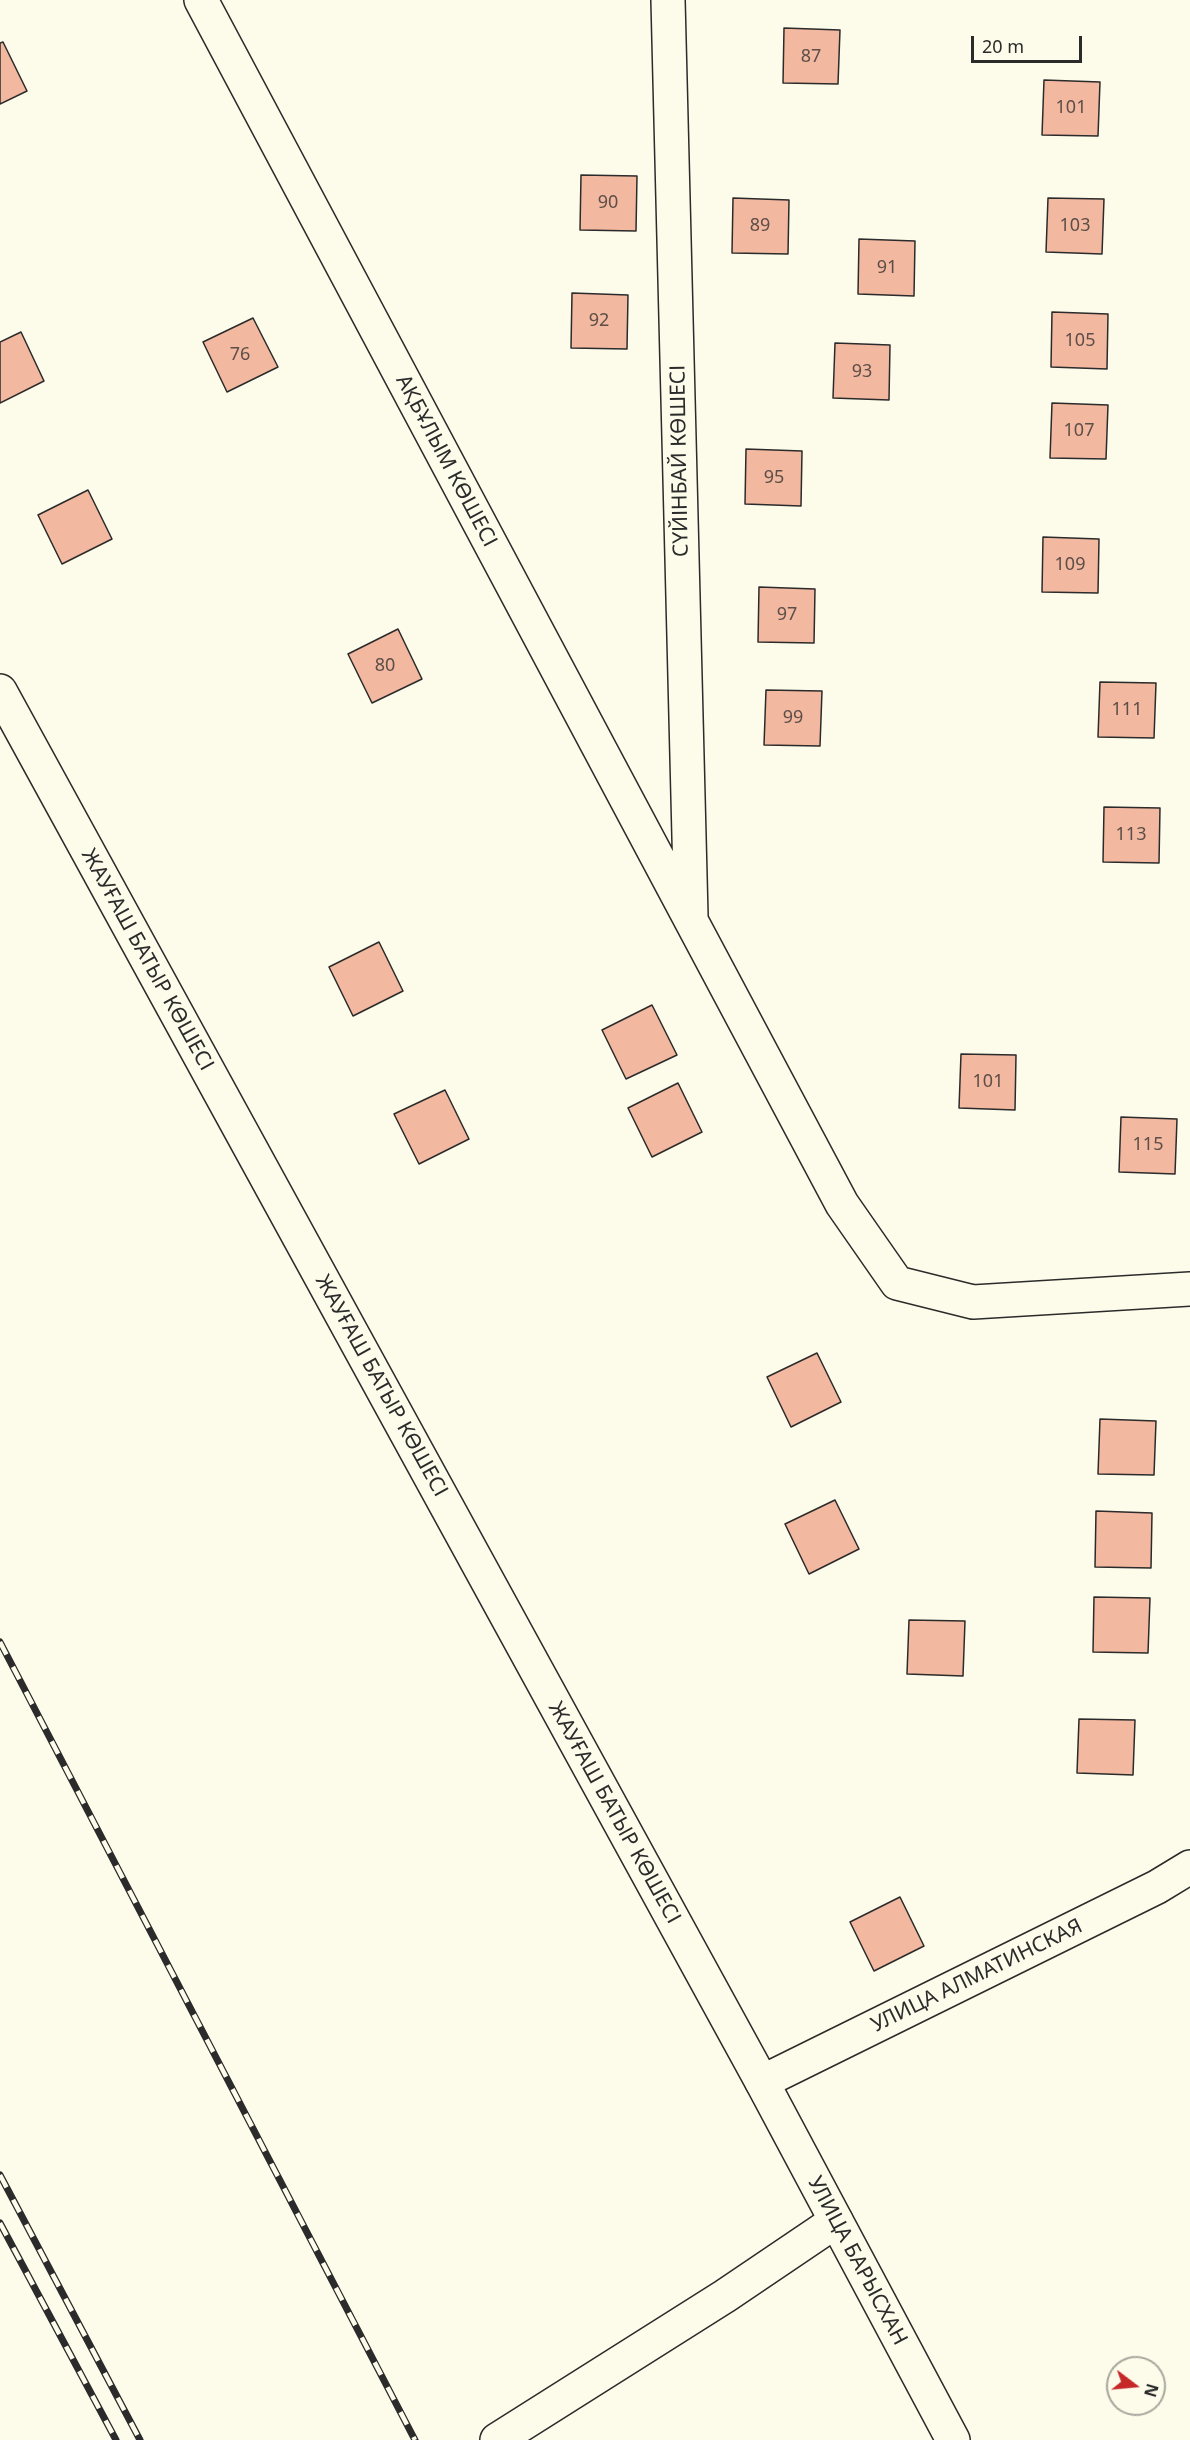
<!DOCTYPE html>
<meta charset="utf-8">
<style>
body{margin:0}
#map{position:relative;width:1190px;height:2440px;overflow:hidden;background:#fdfbea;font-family:"Noto Sans",sans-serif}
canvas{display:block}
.north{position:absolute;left:1106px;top:2356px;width:60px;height:60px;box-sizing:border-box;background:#fdfbea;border:2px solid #a9a89e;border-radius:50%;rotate:106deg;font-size:16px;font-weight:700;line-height:24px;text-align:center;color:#2b2b2b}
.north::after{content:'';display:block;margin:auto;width:21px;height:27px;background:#c62828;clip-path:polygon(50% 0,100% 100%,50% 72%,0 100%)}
.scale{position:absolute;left:971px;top:36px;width:111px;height:27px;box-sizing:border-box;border:3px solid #2b2b2b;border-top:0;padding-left:8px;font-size:18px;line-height:21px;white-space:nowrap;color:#2b2b2b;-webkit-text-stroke:4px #fdfbea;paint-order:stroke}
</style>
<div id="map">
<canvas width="1190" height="2440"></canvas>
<div class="north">N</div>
<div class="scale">20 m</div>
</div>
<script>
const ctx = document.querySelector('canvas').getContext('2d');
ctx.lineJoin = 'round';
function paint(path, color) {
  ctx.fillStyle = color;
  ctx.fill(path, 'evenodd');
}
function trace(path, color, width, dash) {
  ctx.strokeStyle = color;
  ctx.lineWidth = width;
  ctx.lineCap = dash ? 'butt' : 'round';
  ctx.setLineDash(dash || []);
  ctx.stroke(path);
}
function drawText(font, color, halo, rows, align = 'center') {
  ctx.font = font + ' "Noto Sans",sans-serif';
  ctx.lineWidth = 4.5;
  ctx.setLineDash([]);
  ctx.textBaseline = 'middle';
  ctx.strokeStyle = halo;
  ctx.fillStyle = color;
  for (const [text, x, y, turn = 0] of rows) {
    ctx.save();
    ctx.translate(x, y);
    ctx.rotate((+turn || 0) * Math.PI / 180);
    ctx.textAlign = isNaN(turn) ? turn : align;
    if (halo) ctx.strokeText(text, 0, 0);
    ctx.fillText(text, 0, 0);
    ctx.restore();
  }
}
const building = new Path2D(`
 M784 28 840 30 838 84 783 83Z
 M3 42 27 91 0 104V43Z
 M1044 80 1100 82 1098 136 1042 135Z
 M581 175 637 176 636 231 580 230Z
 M733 198 789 200 788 254 732 253Z
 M1048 198 1104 199 1102 254 1046 252Z
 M859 239 915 241 914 296 858 294Z
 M572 293 628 295 627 349 571 348Z
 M1052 312 1108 314 1107 369 1051 367Z
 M253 318 278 367 227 392 203 342Z
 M21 332 44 381 0 403V342Z
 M835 343 890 345 889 400 833 398Z
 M1052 403 1108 405 1106 459 1050 458Z
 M746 449 802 451 801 506 745 504Z
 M88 490 112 539 62 564 38 515Z
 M1043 537 1099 539 1098 593 1042 592Z
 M759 587 815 589 814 643 758 642Z
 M398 629 422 679 372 703 348 654Z
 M1100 682 1156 683 1154 738 1098 737Z
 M766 690 822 691 820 746 764 745Z
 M1104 807 1160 808 1159 863 1103 862Z
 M379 942 403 991 353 1016 329 967Z
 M652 1005 677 1055 626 1079 602 1030Z
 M961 1054 1016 1055 1015 1110 959 1108Z
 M678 1083 702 1132 652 1157 628 1108Z
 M445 1090 469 1139 419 1164 394 1114Z
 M1121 1117 1177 1119 1175 1174 1119 1172Z
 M817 1353 841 1402 791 1427 767 1377Z
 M1100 1419 1156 1421 1154 1475 1098 1474Z
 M835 1500 859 1549 809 1574 785 1524Z
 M1096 1511 1152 1513 1151 1568 1095 1567Z
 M1094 1597 1150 1598 1148 1653 1093 1652Z
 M909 1620 965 1621 963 1676 907 1674Z
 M1079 1719 1135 1720 1133 1775 1077 1773Z
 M900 1897 924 1946 874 1971 850 1922Z`);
const minor = new Path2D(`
 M201 0 842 1204 897 1283 973 1302 1190 1289
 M668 0 691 916
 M762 2082 1157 1887 1190 1867
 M497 2440 725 2296 836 2221`);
const major = new Path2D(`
 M0 691 762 2082 953 2440`);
const rail = new Path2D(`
 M0 1642 415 2440
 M0 2175 140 2440
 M0 2223 116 2440`);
const numberNames = [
 ["87",811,57],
 ["101",1071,108],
 ["90",608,203],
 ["89",760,226],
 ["103",1075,226],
 ["91",887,268],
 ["92",599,321],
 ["105",1080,341],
 ["76",240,355],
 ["93",862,372],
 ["107",1079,431],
 ["95",774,478],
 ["109",1070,565],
 ["97",787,615],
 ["80",385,666],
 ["111",1127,710],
 ["99",793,718],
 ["113",1131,835],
 ["101",988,1082],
 ["115",1148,1145]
];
const streetNames = [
 ["АҚБҰЛЫМ КӨШЕСІ",446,461,62],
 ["СҮЙІНБАЙ КӨШЕСІ",680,461,-91],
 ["ЖАУҒАШ БАТЫР КӨШЕСІ",147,960,61],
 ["ЖАУҒАШ БАТЫР КӨШЕСІ",381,1386,61],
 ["ЖАУҒАШ БАТЫР КӨШЕСІ",614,1813,61],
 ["УЛИЦА АЛМАТИНСКАЯ",977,1976,-26],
 ["УЛИЦА БАРЫСХАН",857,2261,62]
];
paint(building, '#f2b8a0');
trace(building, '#2b2b2b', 1.5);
trace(minor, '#2b2b2b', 36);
trace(major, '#2b2b2b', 36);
trace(minor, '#fdfbea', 33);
trace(major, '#fdfbea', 33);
trace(rail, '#2b2b2b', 7);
trace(rail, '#fdfbea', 4.5, [14]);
drawText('18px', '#5d4e48', null, numberNames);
drawText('21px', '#2b2b2b', '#fdfbea', streetNames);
</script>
